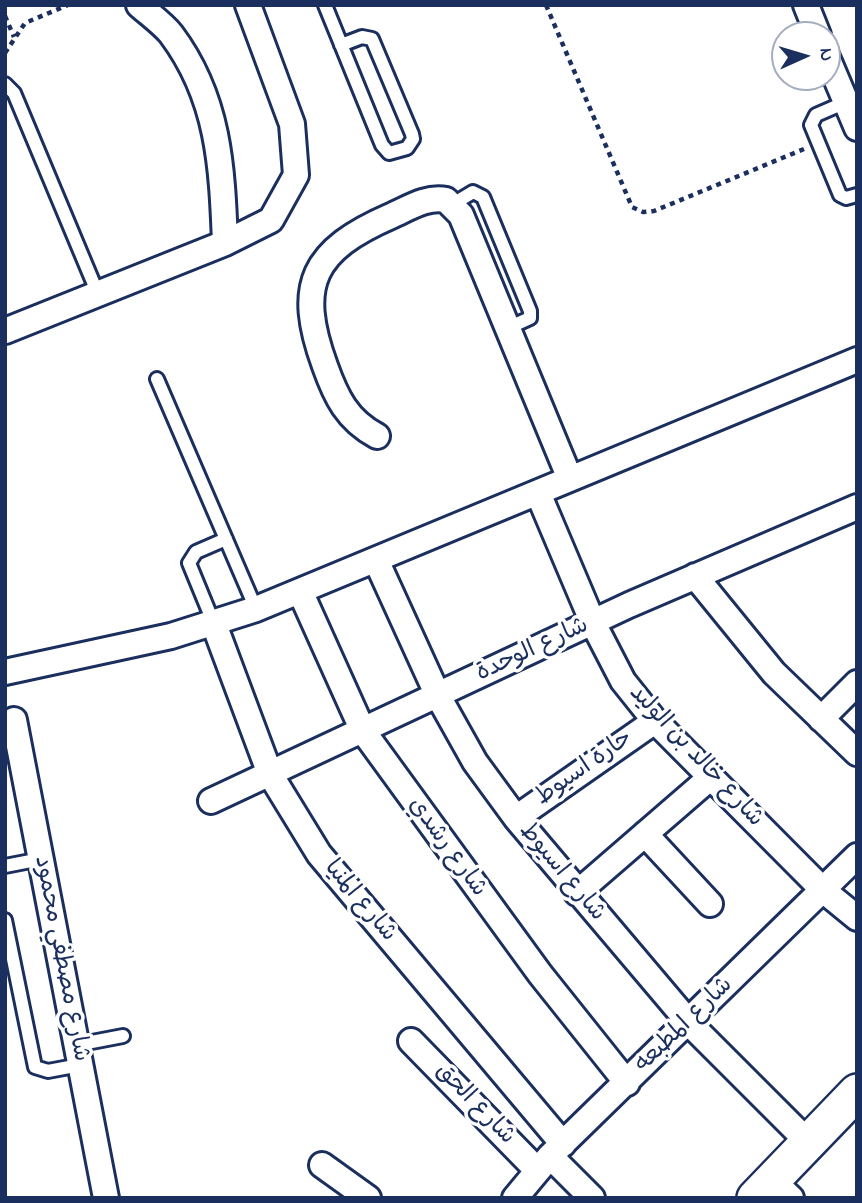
<!DOCTYPE html>
<meta charset="utf-8">
<style>
body{margin:0}
#map{position:relative;width:862px;height:1203px;overflow:hidden;background:#fff;font-family:"Indie Flower",sans-serif}
canvas{display:block}
.frame{position:absolute;inset:0;border:7px solid #1b2f5e;pointer-events:none}
.north{position:absolute;left:771px;top:21px;width:70px;height:70px;box-sizing:border-box;background:#fff;border:2px solid #a4acbf;border-radius:50%;rotate:86deg;font-size:19px;font-weight:700;line-height:28px;text-align:center;color:#1b2f5e}
.north::after{content:'';display:block;margin:auto;width:24px;height:32px;background:#1b2f5e;clip-path:polygon(50% 0,100% 100%,50% 72%,0 100%)}
</style>
<div id="map">
<canvas width="862" height="1203"></canvas>
<div class="frame"></div>
<div class="north">N</div>
</div>
<script>
const ctx = document.querySelector('canvas').getContext('2d');
ctx.lineJoin = 'round';
function trace(path, color, width, dash) {
  ctx.strokeStyle = color;
  ctx.lineWidth = width;
  ctx.lineCap = dash ? 'butt' : 'round';
  ctx.setLineDash(dash || []);
  ctx.stroke(path);
}
function drawText(font, color, halo, rows, align = 'center') {
  ctx.font = font + ' "Indie Flower","Playpen Sans Arabic",sans-serif';
  ctx.lineWidth = 7;
  ctx.setLineDash([]);
  ctx.textBaseline = 'middle';
  ctx.strokeStyle = halo;
  ctx.fillStyle = color;
  for (const [text, x, y, turn = 0] of rows) {
    ctx.save();
    ctx.translate(x, y);
    ctx.rotate((+turn || 0) * Math.PI / 180);
    ctx.textAlign = isNaN(turn) ? turn : align;
    if (halo) ctx.strokeText(text, 0, 0);
    ctx.fillText(text, 0, 0);
    ctx.restore();
  }
}
const path = new Path2D(`
 M546 5 632 207 643 212 654 211 804 149
 M5 16 14 37
 M5 53 25 23 68 5`);
const lane = new Path2D(`
 M325 5 382 145 389 153 407 148 413 139 412 134 372 39 362 37 341 45
 M5 84 14 93 98 294
 M846 102 816 115 811 125 840 195 846 198 857 195
 M453 204 473 192 483 197 530 311V318L508 328
 M157 379 256 609
 M214 624 189 563 196 552 226 539
 M5 866 41 859
 M5 920 35 1067 48 1071 80 1065
 M76 1045 123 1036`);
const street = new Path2D(`
 M139 5C149 14 163 24 171 34 219 98 222 166 225 243
 M806 5 818 35
 M827 57 857 128
 M5 331 225 243 271 220 296 175 292 124 248 5
 M377 436C347 420 336 397 325 366 295 284 313 250 391 216 409 208 427 196 446 200L461 215 570 479
 M538 493 593 623 623 681 655 721 824 891 857 918
 M376 560 438 696 475 762 516 818 692 1026 808 1142
 M695 576 774 673 857 753
 M300 591 363 731 540 974 627 1083
 M214 624 270 774 319 854 563 1144
 M5 672 171 636 256 609 857 360
 M821 719 857 683
 M14 720 106 1198
 M211 801 629 605 857 507
 M516 818 655 721
 M645 834 710 904
 M577 893 711 777
 M411 1041 537 1170
 M550 1156 592 1198
 M322 1165 368 1198
 M771 1179 791 1198
 M515 1198 550 1156 857 856`);
const secondary = new Path2D(`
 M755 1198 857 1092`);
const streetNames = [
 ["شارع الوحدة",533,651,-25],
 ["شارع خالد بن الوليد",695,757,47],
 ["حارة اسيوط",585,769,-35],
 ["شارع رشدي",446,848,54],
 ["شارع اسيوط",561,873,50],
 ["شارع المنيا",359,902,50],
 ["شارع مصطفي محمود",60,959,79],
 ["شارع المطبعه",685,1026,-44],
 ["شارع الحق",474,1105,46]
];
trace(lane, '#1b2f5e', 18);
trace(street, '#1b2f5e', 30);
trace(secondary, '#1b2f5e', 40);
trace(path, '#1b2f5e', 4.5, [5, 5]);
trace(lane, '#fff', 12);
trace(street, '#fff', 24);
trace(secondary, '#fff', 35);
drawText('24px', '#1b2f5e', '#fff', streetNames);
</script>
